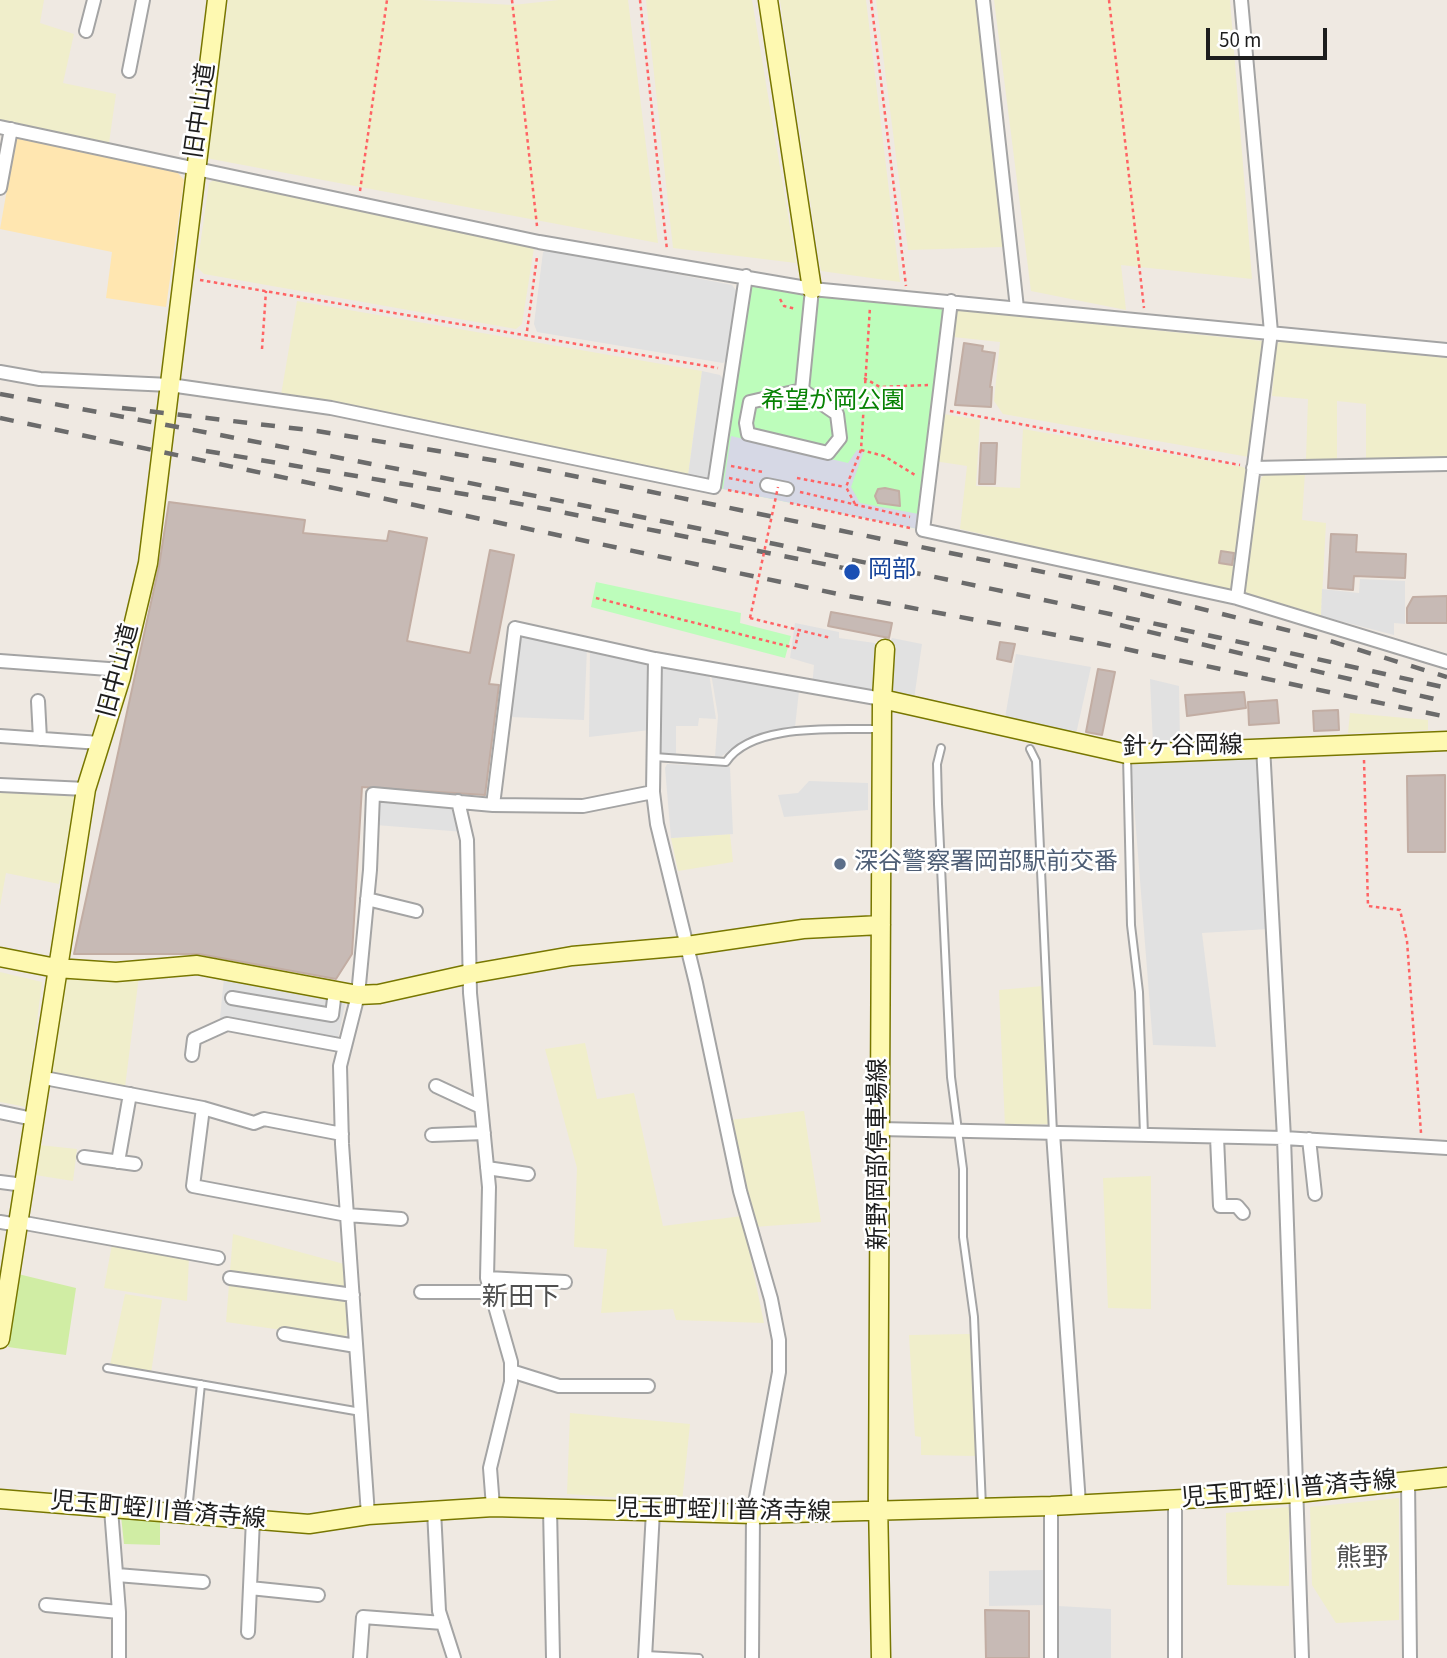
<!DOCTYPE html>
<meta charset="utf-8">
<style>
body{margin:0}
#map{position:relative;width:1447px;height:1658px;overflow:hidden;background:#efe9e2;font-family:"Source Sans 3",sans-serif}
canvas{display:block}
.scale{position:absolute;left:1206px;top:28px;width:121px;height:32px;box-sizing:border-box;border:4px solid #1d1d1d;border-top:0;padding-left:9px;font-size:21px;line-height:24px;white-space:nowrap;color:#1d1d1d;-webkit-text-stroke:5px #fff;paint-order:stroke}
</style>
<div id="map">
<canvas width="1447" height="1658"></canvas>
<div class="scale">50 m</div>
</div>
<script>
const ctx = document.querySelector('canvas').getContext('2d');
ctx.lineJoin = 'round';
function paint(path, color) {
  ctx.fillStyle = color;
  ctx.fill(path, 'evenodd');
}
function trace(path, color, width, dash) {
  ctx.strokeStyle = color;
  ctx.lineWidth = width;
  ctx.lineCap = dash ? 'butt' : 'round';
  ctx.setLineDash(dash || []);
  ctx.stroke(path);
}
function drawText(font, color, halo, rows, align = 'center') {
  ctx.font = font + ' "Source Sans 3","Noto Sans JP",sans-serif';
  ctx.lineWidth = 5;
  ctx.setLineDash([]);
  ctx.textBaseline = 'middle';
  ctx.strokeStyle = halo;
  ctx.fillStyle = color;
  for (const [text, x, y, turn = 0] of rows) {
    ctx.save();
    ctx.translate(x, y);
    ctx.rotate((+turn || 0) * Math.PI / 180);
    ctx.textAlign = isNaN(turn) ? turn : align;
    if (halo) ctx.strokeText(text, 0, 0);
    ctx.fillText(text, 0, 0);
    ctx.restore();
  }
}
const farmland = new Path2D(`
 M0 0H44L40 23 74 34 63 83 116 94 109 143 0 121Z
 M229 0H421L513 5 559 0H628L658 243 206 158Z
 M646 0H752L796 263 673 248Z
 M780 0H866L900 282 821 271Z
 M876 0H977L1003 247 908 250Z
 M994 0H1230L1252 279 1121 265 1126 310 1031 291Z
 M214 180 530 244 534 248 522 324 516 329 204 274 197 267 209 183Z
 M297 301 702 371 688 476 281 395Z
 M955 310 1262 341 1249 457 1003 414 994 401 1000 342 953 337Z
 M1283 341 1447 358V457L1366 459V404L1337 401V459H1306L1308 399 1272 396 1276 344Z
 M944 414 980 420 976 486 1020 488 1023 429 1243 467 1250 472 1231 588 1226 591 960 529 967 466 934 461 939 419Z
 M1268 472H1305L1302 520 1326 523 1321 616 1247 598 1244 591 1261 478Z
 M1350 713 1428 720V730L1348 733Z
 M0 789 76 792 59 884 6 873 0 906Z
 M730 834 733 862 678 871 671 838Z
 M0 972 42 982 26 1107 0 1102Z
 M74 974 139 976 125 1087 54 1076 50 1069 64 982Z
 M1043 986 1051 1124 1005 1126 999 990Z
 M585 1043 597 1099 634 1093 663 1226 742 1216 764 1323 676 1320 673 1309 601 1313 607 1249 574 1247 577 1168 545 1049Z
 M804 1111 821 1222 754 1227 730 1120Z
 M39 1145 77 1149 73 1181 35 1175Z
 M1151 1176V1309L1108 1308 1103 1178Z
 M233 1234 344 1264 348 1329 345 1339 226 1322Z
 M112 1244 189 1257 187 1301 104 1288Z
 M125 1294 162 1300 151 1373 110 1365Z
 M970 1334 976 1456 921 1455V1437L915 1436 909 1335Z
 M570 1413 690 1424 682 1502 567 1494Z
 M1399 1498V1620L1336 1623 1312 1585 1310 1507Z
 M1289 1507V1586L1227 1585 1226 1513Z`);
const grass = new Path2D(`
 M18 1274 76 1288 66 1355 8 1347Z
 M121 1516 160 1520V1545L124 1544Z`);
const sand = new Path2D(`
 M16 138 177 172 184 180 166 307 106 298 112 252 0 229Z`);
const park = new Path2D(`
 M746 276 951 301 923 530 714 487Z
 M596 582 741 613 740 623 791 636 785 658 591 607Z`);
const parking = new Path2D(`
 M548 249 732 285 739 294 729 358 723 363 537 332 534 324 543 252Z
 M702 371 720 375 726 383 710 480 688 476Z
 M1360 579 1405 581V624L1394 623V635L1321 616 1322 589 1359 593Z
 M795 623 839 632V638L889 645 892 638 922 644 913 706 812 687 814 665 790 658Z
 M519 635 587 648 584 720 510 717Z
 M590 649 651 662 650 730 589 737Z
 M1016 654 1091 667 1076 734 1005 718Z
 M659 662 709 673 716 719 699 718 698 726H676V755H657Z
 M711 673 799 691 795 727 745 740 722 756 715 757 718 716Z
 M1150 679 1179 686 1180 743 1153 744Z
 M1254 755 1258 758 1268 929 1202 933 1216 1047 1153 1045 1131 766 1138 762Z
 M667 764 730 767 733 834 671 838 665 768Z
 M809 781 868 783V810L784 817 778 795 798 793Z
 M378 799 454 804 464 832 376 825Z
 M224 978 346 999 338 1039 220 1018Z
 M1044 1570 1046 1605 989 1606V1571Z
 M1058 1606 1111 1609V1658H1058Z`);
const plaza = new Path2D(`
 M731 436 848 463 857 450 864 451 851 487 860 503 924 515 923 530 723 489Z`);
const building = new Path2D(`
 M964 343 983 346 982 351 995 353 990 387H992L991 407 955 405Z
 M981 443H997L995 484H979Z
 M885 488 899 491 900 506 878 503 875 496 878 489Z
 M169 502 305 520 303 533 387 541 389 531 427 538 407 641 470 653 490 550 514 555 489 684 499 685 485 795 362 787 352 954 336 979 199 954H74L159 566Z
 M1331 534 1357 535 1356 552 1406 554 1405 578 1354 576 1353 590 1328 588Z
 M1221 551 1234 553 1232 565 1219 563Z
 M1447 596V623H1407V608L1413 597Z
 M831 612 892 623 889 638 828 626Z
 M1000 642 1015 644 1011 662 997 659Z
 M1098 669 1115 672 1102 735 1086 732Z
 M1244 692 1246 708 1187 716 1185 695Z
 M1277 700 1279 723 1249 725 1248 702Z
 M1338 710 1339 730 1314 731 1313 711Z
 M1445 775V852H1408L1407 776Z
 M985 1610 1029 1611V1658H986Z`);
const path = new Path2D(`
 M512 0 537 226
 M640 0 667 250
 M871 0 906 286
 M1109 0 1144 308
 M360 191 387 0
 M200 280 718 368
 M780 299 784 306 796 309
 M527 331 537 257
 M262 349 266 291
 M864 378 880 387 928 385
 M950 411 1240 465
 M861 450 884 456 915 475
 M731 466 763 472
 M729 478 754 483
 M797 478 845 487
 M728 490 759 496
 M800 492 910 517
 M790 503 910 528
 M855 504 846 487 861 450 870 307
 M596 598 795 648 799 630
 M750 618 831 638
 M1364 760 1368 906 1400 910 1407 941 1421 1133`);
const lane = new Path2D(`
 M941 748 937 764 938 804 951 1077 963 1169V1237L974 1317 982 1507
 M1030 749 1036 761 1053 1133
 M1127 756 1131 925 1139 992 1144 1135
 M654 757 726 762C752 722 838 730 880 729
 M107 1368 361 1412
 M188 1511 201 1384
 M646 1655 699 1658`);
const street = new Path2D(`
 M983 0 1017 308
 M86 31 94 0
 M129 71 143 0
 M0 127 539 242 812 289 1447 350
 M0 188 11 129
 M951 301 923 530 1237 598 1447 662
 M0 372 40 379 170 385 331 408 714 487 746 276
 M802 390 750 402 746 423 748 434 828 453 840 438 837 414 802 390 812 289
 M1253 468 1447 464
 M767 485 787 489
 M1237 598 1271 332 1241 0
 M655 659 653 792 657 824 696 983 740 1191 771 1299 779 1340V1372L753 1514 752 1658
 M0 661 122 670
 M38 701 40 739
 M0 736 100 743
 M1263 746 1284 1138 1302 1658
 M0 785 86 789
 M458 801 467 840 470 993 489 1187 487 1278 511 1362V1382L490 1468 493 1507
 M493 805 515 628 655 659 882 699
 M367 899 416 911
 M232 998 332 1015 335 991
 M192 1055 194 1039 227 1024 345 1046
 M39 1077 203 1108 193 1186 347 1215 401 1219
 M436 1086 481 1107
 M203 1108 254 1123 264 1119 342 1134
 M0 1112 33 1119
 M880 1129 1284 1138 1447 1148
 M1053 1133 1079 1504
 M432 1135 484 1133
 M1217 1137 1220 1206H1237L1243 1213
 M1309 1139 1315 1194
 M84 1157 135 1164
 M118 1162 130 1094
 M487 1168 528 1174
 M0 1182 24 1185
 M0 1222 18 1225
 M19 1222 218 1258
 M230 1278 353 1295
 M487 1278 565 1282
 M421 1292H491
 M284 1334 356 1346
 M511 1371 559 1386H648
 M1408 1480 1410 1658
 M1051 1506V1658
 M550 1508 553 1658
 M111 1509 119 1612V1658
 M434 1510 439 1611 454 1658
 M368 1515 342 1144 340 1066 358 995 370 870 373 794 493 805 583 806 653 792
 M117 1575 203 1582
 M250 1588 318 1595
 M46 1605 119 1612
 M248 1632 253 1519
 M360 1658 363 1617 443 1623
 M645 1658 653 1511
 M1175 1658V1501`);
const secondary = new Path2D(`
 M768 0 812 289
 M882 699 1127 754 1447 741
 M0 957 56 968 116 972 197 965 358 995 379 994 469 974 572 956 687 946 803 929 881 925
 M0 1339 86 789 121 677 148 563 217 0
 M0 1499 309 1524 368 1515 493 1507 753 1514 1051 1506 1298 1493 1447 1477
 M881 1658 878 1501 882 699 885 649`);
const rail = new Path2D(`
 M0 394C484 483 967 580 1447 688
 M122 408 317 431 510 463 1097 583 1327 640 1447 677
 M0 418 843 595 1083 640 1447 717
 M206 451 500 500 849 569
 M1120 625 1447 702`);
const pathBridge = new Path2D(`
 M750 618 778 487`);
const markers = [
 [852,572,9,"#1a4fb4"],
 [840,864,7,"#5c6f8a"]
];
const streetNames = [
 ["旧中山道",202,111,-82],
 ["旧中山道",120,671,-75],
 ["針ヶ谷岡線",1183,748,-1],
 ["新野岡部停車場線",880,1154,-90],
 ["児玉町蛭川普済寺線",1289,1491,-5],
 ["児玉町蛭川普済寺線",158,1512,5],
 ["児玉町蛭川普済寺線",723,1512,1]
];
const parkNames = [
 ["希望が岡公園",833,403]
];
const transitNames = [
 ["岡部",868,572]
];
const serviceNames = [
 ["深谷警察署岡部駅前交番",854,864]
];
const neighbourhoodNames = [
 ["新田下",521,1299],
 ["熊野",1362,1560]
];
paint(farmland, '#f0eecb');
paint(grass, '#d0eda4');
paint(sand, '#ffe6b0');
paint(park, '#bdfdbb');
paint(parking, '#e1e1e1');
paint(plaza, '#d6d8e5');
paint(building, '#c7bab5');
trace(building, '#c2ada3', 2);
trace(lane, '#a4a4a4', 10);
trace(street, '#a4a4a4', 16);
trace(secondary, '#787700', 21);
trace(path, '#ff6364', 2.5, [3.5, 3.5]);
trace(lane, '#fff', 6);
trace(street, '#fff', 12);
trace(secondary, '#fef9b1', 18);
trace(rail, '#6b6b6b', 4.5, [14, 14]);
trace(pathBridge, '#ff6364', 2.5, [3.5, 3.5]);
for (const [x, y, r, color] of markers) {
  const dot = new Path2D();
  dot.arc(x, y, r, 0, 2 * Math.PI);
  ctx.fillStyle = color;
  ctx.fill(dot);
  trace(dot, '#fff', 2.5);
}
drawText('24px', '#1d1d1d', '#fff', streetNames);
drawText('24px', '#078204', '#fff', parkNames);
drawText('24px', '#164399', '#fff', transitNames, 'left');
drawText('24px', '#4e5e75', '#fff', serviceNames, 'left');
drawText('26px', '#505050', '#fff', neighbourhoodNames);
</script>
